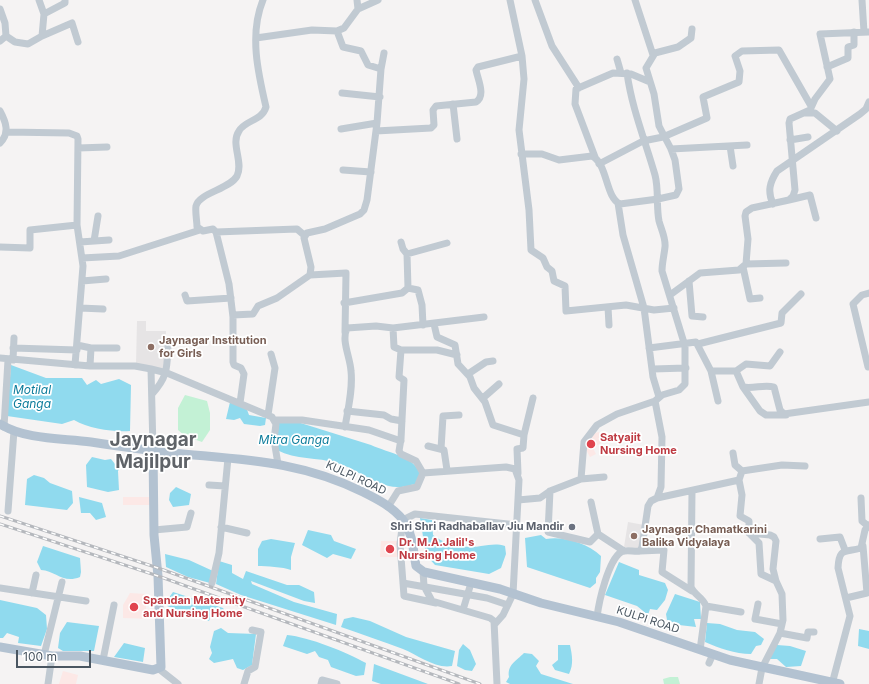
<!DOCTYPE html>
<style>
body{margin:0}
#map{position:relative;width:869px;height:684px;overflow:hidden;background:#f5f3f3;font-family:Inter,sans-serif}
canvas{display:block}
.scale{position:absolute;left:16px;top:650px;width:75px;height:18px;box-sizing:border-box;border:2px solid #4a5661;border-top:0;padding-left:5px;font-size:12px;line-height:14px;white-space:nowrap;color:#4a5661;-webkit-text-stroke:3px #fff;paint-order:stroke}
</style>
<div id="map">
<canvas width="869" height="684"></canvas>
<div class="scale">100 m</div>
</div>
<script>
const ctx = document.querySelector('canvas').getContext('2d');
ctx.lineJoin = 'round';
function paint(path, color) {
  ctx.fillStyle = color;
  ctx.fill(path, 'evenodd');
}
function trace(path, color, width, dash) {
  ctx.strokeStyle = color;
  ctx.lineWidth = width;
  ctx.lineCap = dash ? 'butt' : 'round';
  ctx.setLineDash(dash || []);
  ctx.stroke(path);
}
function drawText(font, color, halo, rows, align = 'center') {
  ctx.font = font + ' Inter,sans-serif';
  ctx.lineWidth = 3.5;
  ctx.setLineDash([]);
  ctx.textBaseline = 'middle';
  ctx.strokeStyle = halo;
  ctx.fillStyle = color;
  for (const [text, x, y, turn = 0] of rows) {
    ctx.save();
    ctx.translate(x, y);
    ctx.rotate((+turn || 0) * Math.PI / 180);
    ctx.textAlign = isNaN(turn) ? turn : align;
    if (halo) ctx.strokeText(text, 0, 0);
    ctx.fillText(text, 0, 0);
    ctx.restore();
  }
}
const education = new Path2D(`
 M137 321H146V331H166V371L136 364Z
 M628 522 644 525 640 549 624 547Z`);
const medical = new Path2D(`
 M599 432 604 441 593 448 596 454 590 457 584 446 595 433Z
 M123 497H152V505H123Z
 M381 541H399L398 557H380Z
 M130 593 146 594V609H156L155 619 123 618V605Z
 M63 671 78 675 76 684H59Z`);
const green = new Path2D(`
 M185 395 207 401 210 413V430L202 442 185 436 178 430V408Z
 M670 677H678L680 684H664L663 679Z`);
const water = new Path2D(`
 M11 365 46 378H82L87 385 96 380 101 384 119 379 131 385 130 431C113 432 89 429 74 420L62 424 7 416Z
 M230 402 246 407 249 415 266 418 265 425 260 426 244 424 240 418 234 420 226 419Z
 M291 420 371 445C388 453 416 456 420 475L416 484C410 485 403 488 397 487 375 486 357 469 337 463 317 457 296 460 277 450L278 422Z
 M92 457 105 460 111 459 115 464H122L118 471 119 490 108 492 87 487 86 465Z
 M34 475 44 478 50 483 72 491 73 503 67 510 25 505 27 479Z
 M176 487 191 494 189 505 173 507 169 500 170 493Z
 M79 497 102 503 106 517 96 520 90 513H81Z
 M420 518 432 520 433 535C443 544 467 549 481 546 490 545 496 543 505 546L506 554 501 568 489 574 435 565 426 555Z
 M308 530 331 535 334 541 356 549 351 559 333 554 327 558 302 545Z
 M541 535 546 539C564 536 587 543 601 556L600 572 596 578V583L590 588 527 567 525 538Z
 M271 539 295 543 291 557V570C283 567 266 566 258 566V549L262 541Z
 M43 546 80 558 81 572 80 577C63 584 56 571 41 570L37 562Z
 M165 554 189 560 213 571 210 583 188 577 166 567Z
 M219 561 232 565V573L243 579 246 571 287 585H299L314 592 315 603 304 601 251 581 252 584 294 602 337 614 336 625 241 595 216 584Z
 M619 562 639 570V575L665 583 668 590 665 600 657 610 650 609 648 615 637 606 605 595Z
 M173 592 223 608 226 613 213 611 209 621 167 606 168 599Z
 M675 594 700 602 701 619H694L696 627 679 625 667 620 666 614Z
 M0 600 37 608 46 615 47 629 41 646 18 643 19 637 7 633 3 638H0Z
 M353 617 370 621 406 637 455 651 452 666C435 669 418 655 403 649 382 641 361 634 341 627L344 619Z
 M67 622 99 626 94 651H63L58 648 60 633Z
 M707 623 720 624 737 630 755 632 764 639 761 645 756 646 751 654C735 654 719 648 705 642Z
 M221 628 228 633 256 634 252 665 243 670 237 668 233 659 214 663 209 659 212 653 210 647 214 631Z
 M859 629 869 631V649L858 646Z
 M287 635C309 637 346 652 366 663L364 675 356 676 331 667 328 660 319 657 315 651 307 654 283 646Z
 M124 643 145 648 143 662 114 657Z
 M463 644 470 650 476 664 472 671 465 670 457 666 459 650Z
 M558 645H570C572 655 574 664 569 674L555 670 552 665 558 660Z
 M777 645 790 646 806 651 801 666 786 667 777 659H768Z
 M524 653 532 654 539 661 536 666 541 674 573 684H510L506 682 509 677C507 665 516 661 524 653Z
 M374 664 428 684H381L372 681Z`);
const minor = new Path2D(`
 M39 0 44 14
 M357 0 358 9
 M510 0 522 56 524 79 519 130 529 210 531 250 543 258 547 267 552 271 554 281 565 286 566 311 626 305 654 310 674 308
 M535 0 552 46 579 88
 M635 0 653 55
 M862 0 864 32
 M0 9 5 23 6 36 0 41
 M6 36 15 42 28 44 42 36 44 14 65 3V0
 M42 36 72 23 78 42
 M256 38 312 30 337 31
 M617 59 621 73
 M827 67 848 58V47L854 45V32
 M381 69 384 53
 M342 93 380 97
 M453 104 457 139
 M0 111C6 122 10 133 0 143
 M806 113H815L837 131
 M341 129 377 123
 M376 131 431 128 434 125 433 110 436 106 476 102C486 96 478 80 476 70L478 67 522 56
 M7 132 69 133 77 136 78 139 77 225 83 266 75 365
 M790 140 808 137
 M730 146 733 166
 M78 148 107 147
 M671 149 747 145
 M521 154H542L559 160 592 156C608 164 605 197 620 204L658 199 676 195 679 189 675 160 671 149 659 126 654 94 646 68 655 53 678 47 691 38 692 29
 M595 157 575 104 576 89 613 73 631 74 650 82
 M599 164 643 141 663 137 707 118 703 97 739 82 740 71 735 56 742 51 779 50 811 106
 M343 170 371 172
 M789 200 810 195 816 218
 M618 203 623 235 644 308 653 377 659 397
 M773 204C767 191 770 182 777 171L860 114 866 109 869 102
 M216 232 297 229 304 235
 M94 241 98 216
 M80 242 109 240
 M401 242 403 249 407 254 408 288 418 290 422 305 423 325
 M0 247 30 248V230L77 225
 M407 254 447 243
 M82 258 119 256 200 230
 M746 264 786 263
 M743 267 750 299 760 298
 M310 275 346 273 345 332
 M82 281 106 279
 M689 281 692 316 703 317
 M185 295 187 301 231 298
 M670 295 700 273 739 270 746 264 748 239 745 216 746 212 752 208 789 200 793 196 795 190 789 123 790 119 810 110 815 99 830 79 820 34 869 32
 M344 303 402 293 408 288
 M608 307 609 325
 M80 308 103 309
 M233 315 253 314 258 306 277 298 310 275 311 267 304 238 307 233 325 229 360 214 364 210 367 200 377 123 381 69 368 65 361 51 343 47 337 31 344 28 358 9 378 0
 M434 324 437 337 455 345 458 364 470 377 474 388 485 402 493 425 524 435 523 448 517 449 518 473
 M698 344 781 323 782 313 801 294
 M77 345 91 348H117
 M13 348 77 350
 M649 348 696 342 711 371H736L743 387C754 389 764 384 774 387L780 410 784 414 869 402
 M401 350H437L457 355
 M0 358 90 366H135L151 369 153 450
 M13 360 14 338
 M90 366 91 348
 M868 367 853 304 862 295 869 293
 M151 369 167 373 272 417 276 424 274 440 278 464
 M653 369 686 368
 M711 371 718 401
 M736 371 746 364 770 366 780 352
 M468 374 486 362 493 361
 M743 387 760 411 766 415H786
 M152 394C168 377 167 367 168 346
 M483 398 499 384
 M240 403 244 374 241 368 234 365 233 362V317L229 284 216 232 213 229 203 231 197 227C197 221 195 212 196 206 199 193 230 189 237 176 244 162 230 144 239 131 245 120 262 121 266 107 258 73 249 34 263 0
 M347 411 384 415 391 419 402 421
 M268 415 275 368 271 354
 M275 420H302L369 430 401 441
 M4 427 8 360
 M345 427C348 409 353 389 351 371 350 356 341 341 347 328L376 326 393 328 484 317
 M524 435 533 398
 M428 446 444 450 447 470
 M441 449 443 416 459 415
 M733 453 735 465 742 471 739 480 742 495 740 516 749 521V533L759 543 761 574 776 581
 M742 471 782 465 805 466
 M423 473 506 467 515 469 519 480 513 594 503 615 495 624
 M581 479 604 477
 M209 485 225 486
 M550 491 548 532 590 542 598 534 591 502
 M692 491 691 587C694 595 703 597 706 606L700 650
 M657 498 739 480
 M861 498 862 521 868 526
 M518 500 540 498 550 491 581 479 584 442 597 425 617 414 655 401 662 395 679 390 685 384V346L662 271C662 263 664 256 665 247 666 238 661 229 659 221 656 206 659 190 655 175 645 140 632 109 627 73
 M388 507 398 491 417 487 423 473 416 461 401 454 399 451 401 439 404 380 399 377 401 350 394 347 393 328
 M8 511 14 431
 M221 527 247 533
 M154 530 187 527 191 513
 M749 533 770 535 774 537 776 541 773 569 776 581 782 594 783 620 780 633 762 668 759 684
 M598 534 624 551
 M820 539 840 537 845 550
 M640 551 664 550 662 572 692 591
 M423 571 424 586 432 601 490 618 494 621 497 684
 M212 583 219 553 228 458
 M403 583 487 598 508 605
 M0 588 86 601
 M32 593 36 575
 M846 598 867 593 863 546
 M436 603 404 596 400 544 403 520 415 514 517 525
 M758 604 755 619 782 624
 M706 606 741 612
 M463 610 471 583
 M597 617C599 601 608 561 621 552 626 549 634 552 640 551L642 547 648 506 651 501 657 498 661 487 662 437 655 401
 M780 633 807 638 808 632H814
 M44 655 62 582
 M103 660 114 605
 M709 663 713 654
 M159 669 178 684
 M48 684 52 656
 M244 684 248 671 255 667 261 632 252 630
 M321 684 322 680 337 684
 M832 684 850 616 838 568C839 546 846 553 861 548L865 530 869 525`);
const major = new Path2D(`
 M0 424C27 440 61 438 91 442 118 446 145 450 172 453 243 460 298 460 363 492 377 499 393 507 403 520 413 534 413 549 416 566L424 572 500 589 541 603 619 622 730 660 840 684
 M0 647 52 656H80L153 670 161 667 158 576 154 535 153 450`);
const rail = new Path2D(`
 M0 516 158 568 480 684
 M0 524 158 576 459 684`);
const markers = [
 [151,347,4,"#8d6e63"],
 [591,444,5,"#e0444e"],
 [572,527,4,"#6b7280"],
 [634,536,4,"#8d6e63"],
 [390,549,5,"#e0444e"],
 [134,607,5,"#e0444e"]
];
const educationNames = [
 ["Jaynagar Institution",159,341],
 ["for Girls",159,354],
 ["Jaynagar Chamatkarini",642,530],
 ["Balika Vidyalaya",642,543]
];
const healthNames = [
 ["Satyajit",600,438],
 ["Nursing Home",600,451],
 ["Dr. M.A.Jalil's",399,543],
 ["Nursing Home",399,556],
 ["Spandan Maternity",143,601],
 ["and Nursing Home",143,614]
];
const streetNames = [
 ["KULPI ROAD",356,478,25],
 ["KULPI ROAD",648,620,18]
];
const worshipNames = [
 ["Shri Shri Radhaballav Jiu Mandir",564,527]
];
const waterNames = [
 ["Motilal",32,390],
 ["Ganga",32,404],
 ["Mitra Ganga",294,440]
];
const townNames = [
 ["Jaynagar",153,440],
 ["Majilpur",153,462]
];
paint(education, '#e6e4e5');
paint(medical, '#fce8e6');
paint(green, '#c3f1d5');
paint(water, '#90daee');
trace(minor, '#c1cad2', 7);
trace(major, '#b3c2d1', 9);
trace(rail, '#b5b8bd', 3);
trace(rail, '#fff', 1.5, [4.5]);
for (const [x, y, r, color] of markers) {
  const dot = new Path2D();
  dot.arc(x, y, r, 0, 2 * Math.PI);
  ctx.fillStyle = color;
  ctx.fill(dot);
  trace(dot, '#fff', 1.5);
}
drawText('bold 11px', '#785e54', '#fff', educationNames, 'left');
drawText('bold 11px', '#be3a42', '#fff', healthNames, 'left');
drawText('11px', '#4a5661', '#fff', streetNames);
drawText('bold 11px', '#5b616d', '#fff', worshipNames, 'right');
drawText('italic 12px', '#0c7c9b', '#fff', waterNames);
drawText('bold 19px', '#5f6368', '#fff', townNames);
</script>
